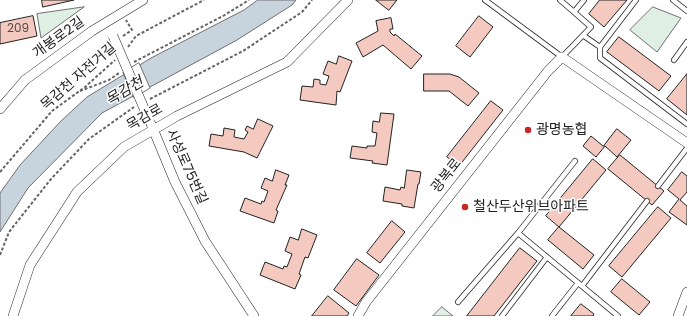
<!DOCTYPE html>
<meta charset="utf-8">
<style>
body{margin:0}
canvas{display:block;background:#fff}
</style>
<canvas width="687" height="316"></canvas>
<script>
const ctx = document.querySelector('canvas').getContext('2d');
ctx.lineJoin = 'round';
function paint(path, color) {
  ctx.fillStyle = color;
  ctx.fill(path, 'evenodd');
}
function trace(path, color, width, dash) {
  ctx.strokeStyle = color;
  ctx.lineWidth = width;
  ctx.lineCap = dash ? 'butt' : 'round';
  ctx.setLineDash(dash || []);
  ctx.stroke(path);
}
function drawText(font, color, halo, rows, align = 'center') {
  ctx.font = font + ' Poppins,"Noto Sans KR",sans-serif';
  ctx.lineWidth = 3;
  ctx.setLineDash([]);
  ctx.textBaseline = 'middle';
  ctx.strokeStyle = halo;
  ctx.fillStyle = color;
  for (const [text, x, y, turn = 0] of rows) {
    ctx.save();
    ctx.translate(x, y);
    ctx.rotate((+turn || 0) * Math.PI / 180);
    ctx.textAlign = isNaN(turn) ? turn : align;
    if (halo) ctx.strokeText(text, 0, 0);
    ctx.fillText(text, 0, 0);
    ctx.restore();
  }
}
const green = new Path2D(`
 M84 7 41 38 37 14Z
 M653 7 681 18 657 52 630 30Z
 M442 307 453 316H433Z`);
const water = new Path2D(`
 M258 0H296L292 5 237 40 102 113 28 188 0 232V193L20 165 61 121 87 97 151 58 244 10Z`);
const pier = new Path2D(`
 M139 63 150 88 134 98 123 73Z`);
const building = new Path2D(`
 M42 0H74L43 7Z
 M376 0H397L389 10Z
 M600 0H627L604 27 589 14Z
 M33 16 37 36 0 44V23Z
 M479 16 493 27 470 57 456 46Z
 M391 18 393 29H390V32L394 36 395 34 422 56 411 69 383 45 363 57 356 43 378 31 376 21Z
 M619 37 671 76 659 91 607 52Z
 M339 56 352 61 340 92 337 91 336 105 300 100 302 86 313 87 314 79 320 80V84L326 85 329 76 323 74 328 61 336 64Z
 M424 74H450L459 77 479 93 468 106 449 91H424Z
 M687 74V115L667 99Z
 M491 101 503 110 459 166 447 157Z
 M381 113 394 114 387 165 372 163 373 161 350 158 352 146 367 148V146H375L377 133 372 132 373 121 379 122Z
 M258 119 273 126 257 158 244 152 209 146 211 134 223 136 224 128 235 130 234 137 244 139 248 132 245 130 247 126 253 129Z
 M617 129 631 140 617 157 605 146 596 157 583 146 591 136 603 146Z
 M620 155 664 191 652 205 608 169Z
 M593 159 606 170 559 227 546 216Z
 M276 170 289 175 285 185H287L276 210 278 211 274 223 240 211 245 198 261 204 262 201 264 202 268 191 261 188 265 178 272 181Z
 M407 170 421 172 419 184H418L414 208 402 206V204L383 201 385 187 400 190 401 187 404 188Z
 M682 172 687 176V192L680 200 687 206V225L669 212 679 199 668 190Z
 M658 207 671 218 622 277 609 266Z
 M392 221 405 232 380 263 367 253Z
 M559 227 594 255 583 269 548 240Z
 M302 229 317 235 308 258 305 257 299 274 301 275 295 289 260 275 265 262 283 269 284 266 287 267 292 254 285 251 290 237 298 240Z
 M520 248 537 261 494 316H467Z
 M357 259 379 275 356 306 334 290Z
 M622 279 650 302 639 315 611 292Z
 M328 296 349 313 347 316H312Z
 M581 304 594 314 593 316H571Z`);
const path = new Path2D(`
 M123 36 132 30 126 20
 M128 47 136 36 204 0
 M134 62 223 16 249 0
 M80 91 109 80 119 73
 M150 99 243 51 302 12 312 0
 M0 172 52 111 85 87 115 60
 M0 255 9 232 51 179 89 139 134 107`);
const lane = new Path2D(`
 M485 0 562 57 591 27 574 12
 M560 0 574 12 584 0
 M673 0 687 11
 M584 36 600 47 636 0
 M600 47V58L687 124
 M674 60 687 42
 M658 186 687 148
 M518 233 618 316
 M582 286 647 201
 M458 302 518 233 575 161
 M502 316 547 257
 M552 316 578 283`);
const street = new Path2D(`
 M0 109 25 80 92 31 143 0
 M151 124 175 182 205 241 254 316
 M13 316 30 265 77 192 124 147 177 116 287 62 348 0
 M358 316 366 302 548 71 562 57 687 143
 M678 316 687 292`);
const streetBridge = new Path2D(`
 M113 36 149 120`);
const markers = [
 [528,130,4,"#c62828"],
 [465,207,4,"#c62828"]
];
const numberNames = [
 ["209",18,29]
];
const streetNames = [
 ["개봉로2길",59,38,-36],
 ["목감천 자전거길",79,77,-41],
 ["목감로",145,118,-30],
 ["사성로75번길",186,167,66],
 ["광복로",447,176,-52]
];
const poiNames = [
 ["광명농협",536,130],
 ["철산두산위브아파트",473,207]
];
const waterNames = [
 ["목감천",125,92,-31]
];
paint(green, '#e0efe3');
trace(green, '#6f6f6f', 1);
paint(water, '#c7d3dd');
trace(water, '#6f6f6f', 1);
paint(pier, '#fff');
trace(pier, '#6f6f6f', 1);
paint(building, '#f3c9c0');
trace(building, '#222', 1);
trace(lane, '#222', 6);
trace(street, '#222', 10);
trace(path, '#646464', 2, [3, 2]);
trace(lane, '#fff', 4.5);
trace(street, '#fff', 9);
trace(streetBridge, '#222', 10, []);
trace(streetBridge, '#fff', 9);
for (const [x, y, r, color] of markers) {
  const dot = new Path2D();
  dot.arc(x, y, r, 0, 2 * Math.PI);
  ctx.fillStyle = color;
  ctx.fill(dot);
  trace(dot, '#fff', 1.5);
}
drawText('12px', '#564c4a', null, numberNames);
drawText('14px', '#222', '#fff', streetNames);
drawText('14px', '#222', '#fff', poiNames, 'left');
drawText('italic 15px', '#222', '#fff', waterNames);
</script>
